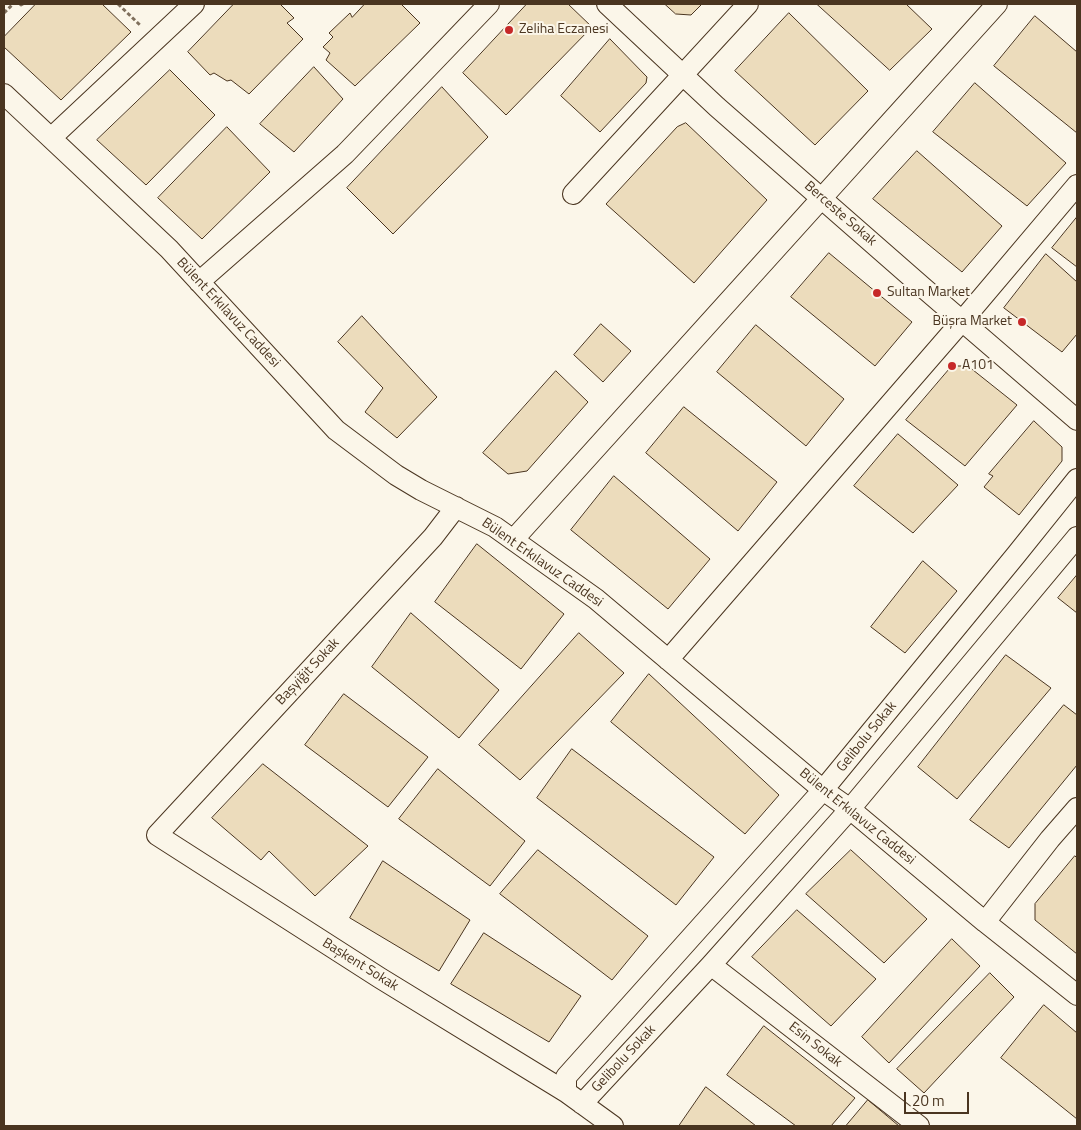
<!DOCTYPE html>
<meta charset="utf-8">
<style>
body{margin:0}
#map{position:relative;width:1081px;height:1130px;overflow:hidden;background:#fbf6e9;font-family:"Titillium Web",sans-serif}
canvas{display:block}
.frame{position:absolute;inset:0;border:5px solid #4a3520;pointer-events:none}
.scale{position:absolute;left:904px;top:1092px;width:65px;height:22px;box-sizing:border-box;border:2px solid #4a3520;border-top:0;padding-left:6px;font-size:15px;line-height:18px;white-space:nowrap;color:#4a3520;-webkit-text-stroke:4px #fbf6e9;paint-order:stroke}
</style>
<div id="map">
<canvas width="1081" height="1130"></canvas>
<div class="frame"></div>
<div class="scale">20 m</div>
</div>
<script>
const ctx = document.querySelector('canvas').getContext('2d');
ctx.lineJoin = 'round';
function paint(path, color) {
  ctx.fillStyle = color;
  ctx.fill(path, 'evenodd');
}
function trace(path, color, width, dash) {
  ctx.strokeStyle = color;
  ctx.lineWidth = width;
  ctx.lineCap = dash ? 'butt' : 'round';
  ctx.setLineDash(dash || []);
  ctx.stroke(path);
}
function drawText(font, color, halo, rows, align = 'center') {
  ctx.font = font + ' "Titillium Web",sans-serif';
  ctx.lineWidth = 4;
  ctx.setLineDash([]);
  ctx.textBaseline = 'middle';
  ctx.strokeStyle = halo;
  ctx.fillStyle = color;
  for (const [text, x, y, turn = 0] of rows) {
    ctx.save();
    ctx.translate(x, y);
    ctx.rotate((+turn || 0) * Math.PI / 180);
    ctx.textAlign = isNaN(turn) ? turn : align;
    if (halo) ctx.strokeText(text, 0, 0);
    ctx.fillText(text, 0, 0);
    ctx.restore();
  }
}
const building = new Path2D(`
 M36 4H102L131 32 61 100 4 47V37Z
 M234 4H280L294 18 287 23 303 39 249 94 231 80 227 81 214 73 210 75 188 52Z
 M365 4H401L420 23 355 86 326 60 330 53 323 47 333 37 329 33 350 13 352 17Z
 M527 4H568L592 27 506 115 463 73Z
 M665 4H702L691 15 676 14Z
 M817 4H906L932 29 890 70Z
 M789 13 868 91 815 145 735 71Z
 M1035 16 1077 52V133L994 66Z
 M610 39 647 77 646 83 600 132 561 96Z
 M314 67 343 99 294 152 260 124Z
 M170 70 215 115 146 185 97 140Z
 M975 83 1066 163 1027 206 933 132Z
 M442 87 488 137 393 234 347 188Z
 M686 123 767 200 694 283 606 204 677 127Z
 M227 127 270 172 202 239 158 198Z
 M917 151 1002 226 962 272 873 199Z
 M1077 217V267L1052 248Z
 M829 253 912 322 875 366 791 297Z
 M1046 254 1077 282V334L1062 352 1004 308Z
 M362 316 437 397 397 438 365 412 383 388 338 342Z
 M601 324 631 351 603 382 574 355Z
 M756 325 844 399 806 446 717 372Z
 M952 366H968L1017 405 965 466 906 420Z
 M556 371 588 402 527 471 508 474 483 453Z
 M684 407 777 482 738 531 646 453Z
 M1034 421 1062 447V461L1019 515 984 487 993 476 989 474Z
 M898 434 958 485 913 533 854 486Z
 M614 476 710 559 668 609 571 530Z
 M477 544 564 614 521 669 435 602Z
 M923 561 957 591 905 653 871 627Z
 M1077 575V613L1058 598Z
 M411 613 499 690 459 738 372 667Z
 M579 633 624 673 520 780 479 745Z
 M1006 655 1051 688 957 799 918 767Z
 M649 674 779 795 745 834 611 722Z
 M344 694 428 757 388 807 305 745Z
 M1064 705 1077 715V765L1009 848 970 820Z
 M572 749 714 857 676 905 537 798Z
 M263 764 368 846 315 896 269 851 261 860 212 818Z
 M438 769 525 841 490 886 399 819Z
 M538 850 648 936 612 980 500 894Z
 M851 850 927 919 884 963 806 894Z
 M1075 856 1077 858V954L1035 920V904Z
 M383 861 470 920 439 971 350 918Z
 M797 910 876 979 831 1026 752 957Z
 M484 933 581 996 549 1042 451 984Z
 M952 939 980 966 889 1063 862 1037Z
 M990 973 1014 997 924 1093 897 1069Z
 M1044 1005 1077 1033V1119L1001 1058Z
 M764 1026 855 1098 831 1126H796L727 1075Z
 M706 1087 756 1126H679Z
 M868 1100 899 1126H846Z`);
const path = new Path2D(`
 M20 4 21 5 23 4
 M118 4 141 26
 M4 13 13 4`);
const minor = new Path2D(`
 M607 4 717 107 926 290 1077 420
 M4 94 169 249 336 430 396 475 421 490 495 527 596 599 823 790 850 809 985 922 1077 995
 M51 138 194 4
 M573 194 748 4
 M199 282 345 154 489 4
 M456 507 433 537 157 835 380 978 566 1092
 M513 540 997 4
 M668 660 962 321 1077 185
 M985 922 1050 839 1077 808
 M711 965 919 1126
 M582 1104 711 965 850 809 1077 537
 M613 1126 566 1092V1077L823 790 1016 555 1077 479`);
const markers = [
 [509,30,5,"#c62828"],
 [877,293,5,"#c62828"],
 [1022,322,5,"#c62828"],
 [952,366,5,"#c62828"]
];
const poiNames = [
 ["Zeliha Eczanesi",519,30],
 ["Sultan Market",887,293],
 ["Büşra Market",1012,322,"right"],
 ["A101",962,366]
];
const streetNames = [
 ["Berceste Sokak",840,214,41],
 ["Bülent Erkılavuz Caddesi",228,313,47],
 ["Bülent Erkılavuz Caddesi",542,563,35],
 ["Başyiğit Sokak",308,672,-47],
 ["Gelibolu Sokak",867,737,-51],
 ["Bülent Erkılavuz Caddesi",857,817,39],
 ["Başkent Sokak",360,965,32],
 ["Esin Sokak",815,1045,38],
 ["Gelibolu Sokak",624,1059,-47]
];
paint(building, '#ecdcbc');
trace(building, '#4a3520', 1);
trace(minor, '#4a3520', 22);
trace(path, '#7f6f5c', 3, [4, 2.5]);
trace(minor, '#fbf6e9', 20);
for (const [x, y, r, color] of markers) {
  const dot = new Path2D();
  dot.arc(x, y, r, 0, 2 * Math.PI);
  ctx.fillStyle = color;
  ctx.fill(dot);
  trace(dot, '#fbf6e9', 2);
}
drawText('14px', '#4a3520', '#fbf6e9', poiNames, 'left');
drawText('14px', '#4a3520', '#fbf6e9', streetNames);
</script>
